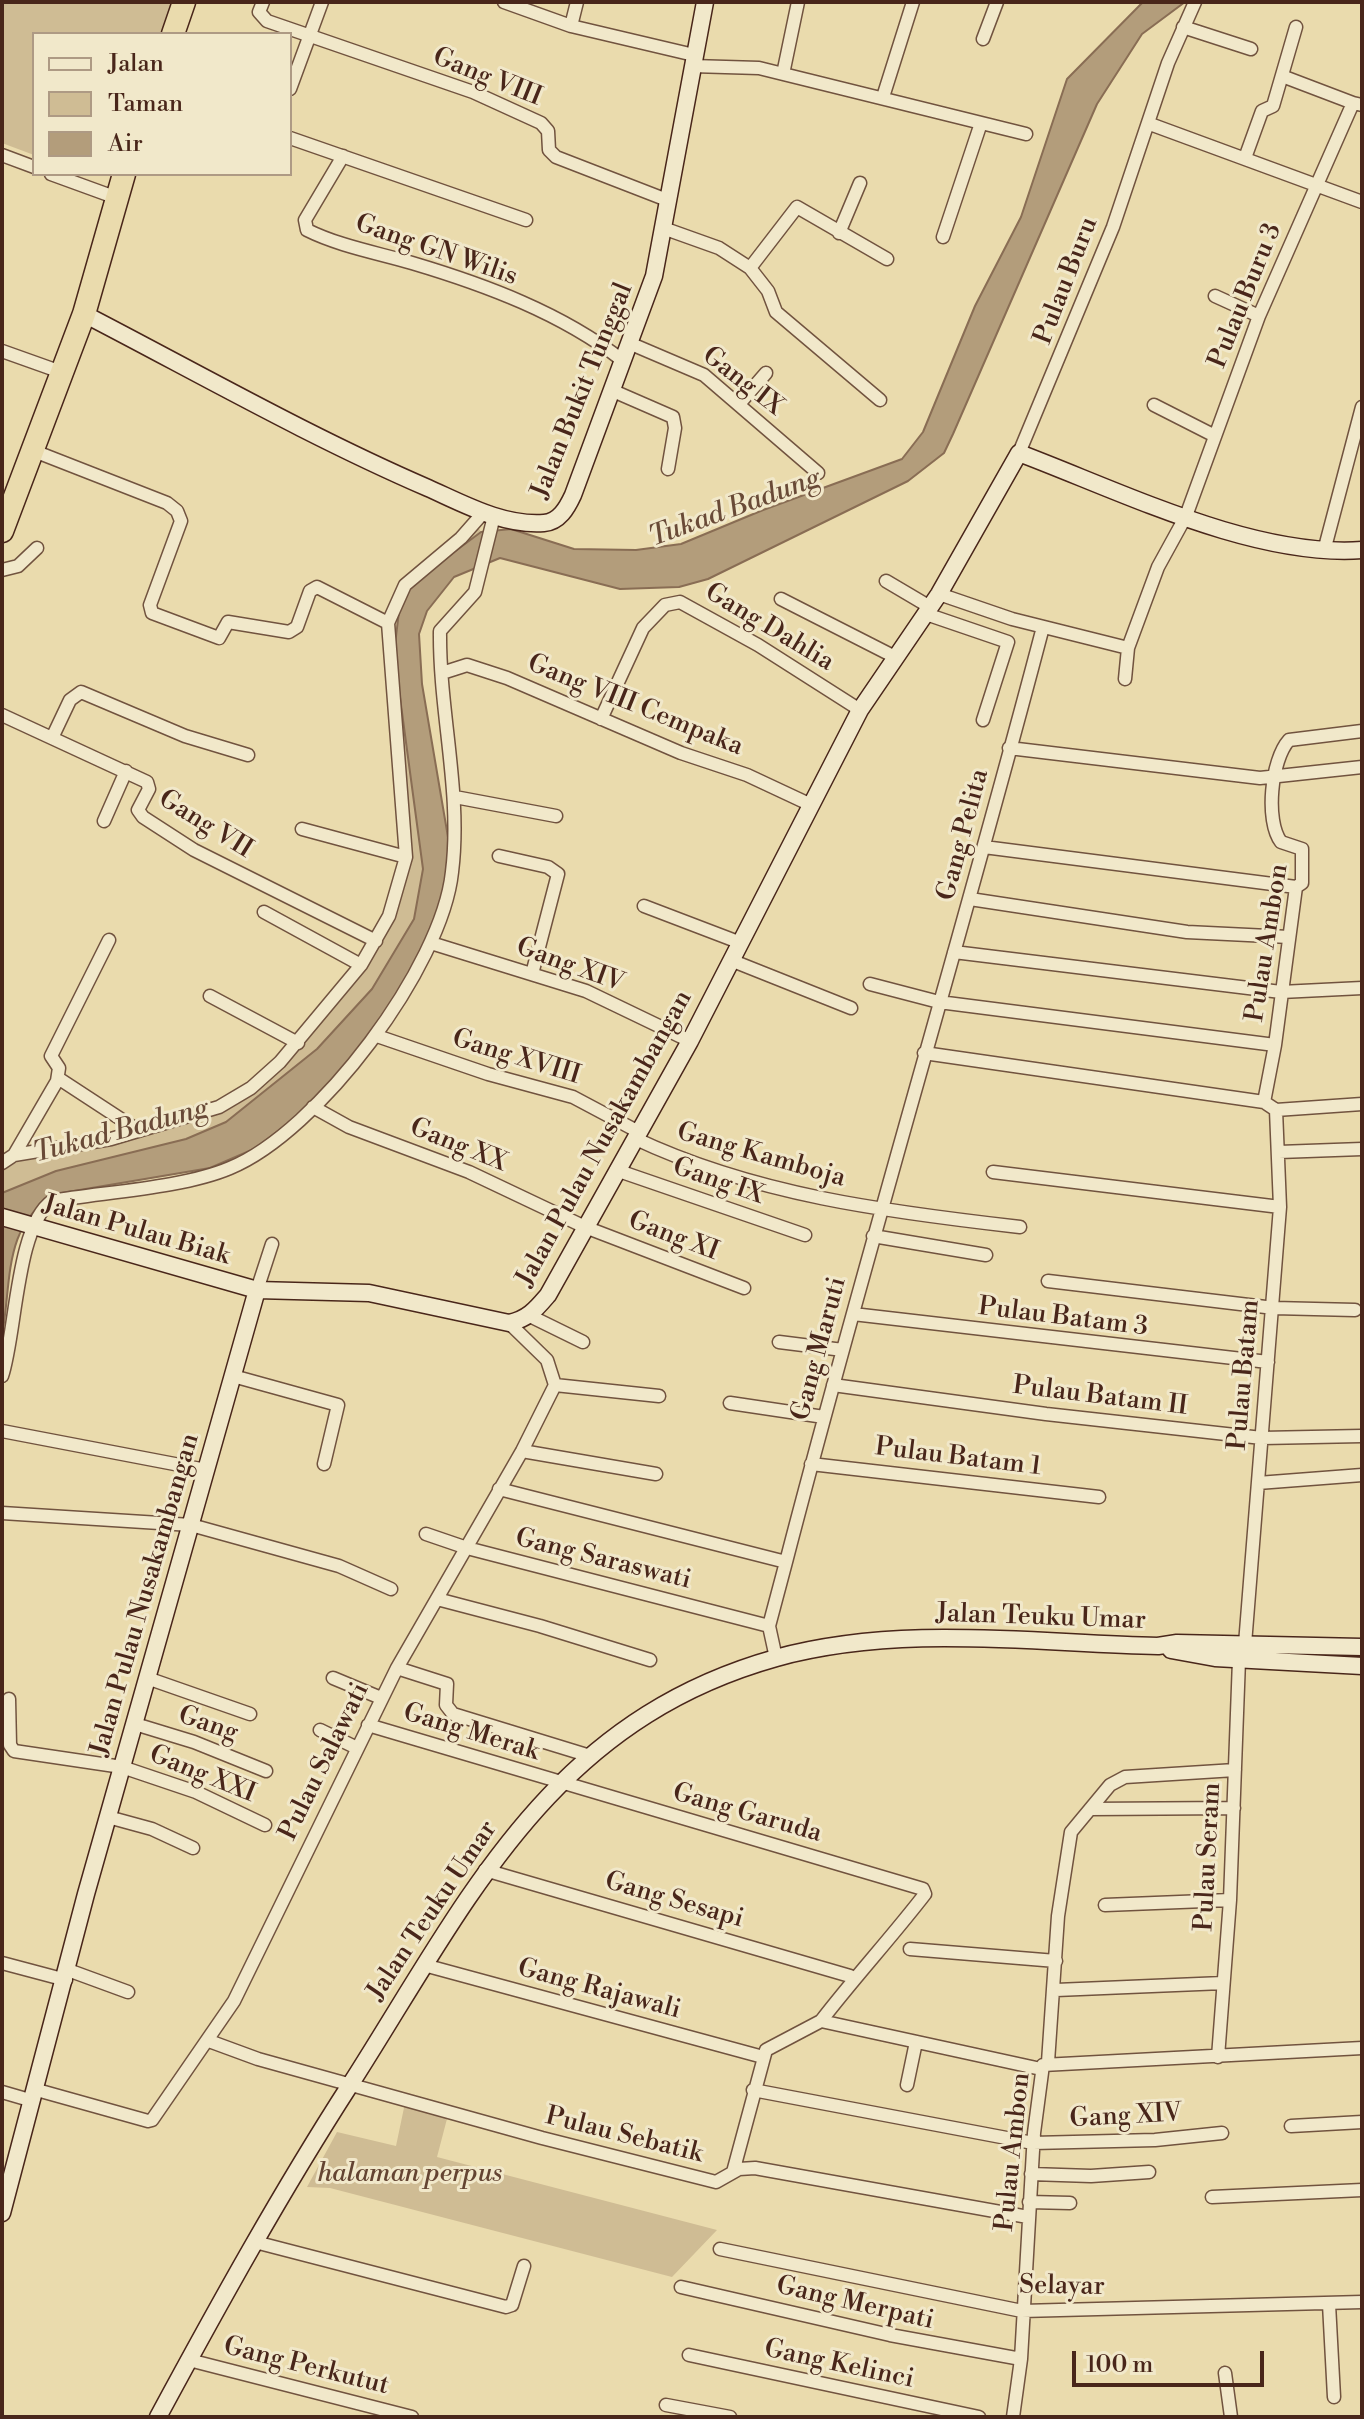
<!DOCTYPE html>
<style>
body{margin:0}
#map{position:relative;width:1364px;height:2419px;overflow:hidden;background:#eadbad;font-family:"Libre Bodoni",serif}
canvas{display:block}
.frame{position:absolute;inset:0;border:4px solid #49261a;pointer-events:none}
.legend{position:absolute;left:32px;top:32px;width:260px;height:144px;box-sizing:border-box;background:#f1e8ca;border:2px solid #ae9a84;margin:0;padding:10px 14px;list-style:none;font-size:24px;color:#49261a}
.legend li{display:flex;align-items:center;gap:16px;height:40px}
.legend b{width:40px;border:2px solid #ae9a84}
.scale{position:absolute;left:1072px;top:2351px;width:192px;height:36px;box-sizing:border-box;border:4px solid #49261a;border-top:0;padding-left:10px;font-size:24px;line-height:28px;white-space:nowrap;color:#49261a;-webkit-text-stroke:6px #f1e8ca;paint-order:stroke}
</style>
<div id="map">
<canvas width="1364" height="2419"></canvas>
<div class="frame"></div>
<ul class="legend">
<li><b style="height:10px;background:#f1e8ca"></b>Jalan</li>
<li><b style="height:22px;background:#cfbc94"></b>Taman</li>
<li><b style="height:22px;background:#b39d7b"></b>Air</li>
</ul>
<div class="scale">100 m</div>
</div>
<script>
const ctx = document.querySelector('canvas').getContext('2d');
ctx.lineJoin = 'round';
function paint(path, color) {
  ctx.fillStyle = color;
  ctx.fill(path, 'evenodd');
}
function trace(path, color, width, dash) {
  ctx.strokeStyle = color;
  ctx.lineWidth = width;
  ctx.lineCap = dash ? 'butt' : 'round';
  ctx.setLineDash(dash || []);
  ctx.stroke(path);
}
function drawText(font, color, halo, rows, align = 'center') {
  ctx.font = font + ' "Libre Bodoni",serif';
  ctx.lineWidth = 6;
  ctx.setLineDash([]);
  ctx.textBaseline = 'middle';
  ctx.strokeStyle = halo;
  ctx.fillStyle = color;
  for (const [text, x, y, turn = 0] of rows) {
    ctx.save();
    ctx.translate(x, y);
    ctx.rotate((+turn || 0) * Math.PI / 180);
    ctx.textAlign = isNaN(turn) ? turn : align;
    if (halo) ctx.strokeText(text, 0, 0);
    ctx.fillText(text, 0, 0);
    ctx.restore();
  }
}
const green = new Path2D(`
 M2 2H176L167 34H34V155L2 143Z
 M477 525 481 532 411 584 400 603 394 653 423 869 414 919 372 989 317 1049 226 1122 186 1139 56 1171 2 1193V1170L6 1165 226 1106 269 1077 355 979 387 931 410 859 409 822 392 658 394 616 409 583Z
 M405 2103 448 2115 437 2157 717 2230 672 2277 330 2188 307 2187 337 2132 396 2146Z`);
const water = new Path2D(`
 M1143 2H1185L1142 34 1097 104 953 434 944 453 908 481 708 579 679 587 620 589 500 558 454 577 427 611 419 634 422 684 449 843 443 903 393 1007 342 1072 298 1116 254 1149 210 1168 56 1194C2 1224 12 1284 2 1335V1193L56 1171 186 1139 226 1122 317 1049 372 989 414 919 423 869 394 653 400 603 411 584 481 532 511 529 574 549 636 550 681 544 763 510 902 459 923 432 975 306 1021 217 1067 79Z`);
const street = new Path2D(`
 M263 2 259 12 267 21 473 92 541 123 548 131 549 150 556 157 667 200
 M504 2 571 26 694 55
 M571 26 577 2
 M1183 27 1251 49
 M983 39 997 2
 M692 66 759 68 1026 134
 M783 74 798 2
 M1282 76 1353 103
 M290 89 322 2
 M883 97 913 2
 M1150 124 1362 202
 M290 138 526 220
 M2 155 34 167
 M343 156 305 220 307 230C339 246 378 253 412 263 486 285 561 313 622 360
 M1245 158 1262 111 1273 106 1296 27
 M51 174 117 198
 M663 228 719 248 750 268 768 291 776 312 880 400
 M839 233 860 183
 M943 237 981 123
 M750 268 797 207 887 259
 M1215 296 1259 316
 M629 343 704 375 818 473
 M2 351 61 372
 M611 390 673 417 675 428 668 469
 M739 404 766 373
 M1154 405 1215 436
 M34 451 167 503 177 511 181 521 150 605 152 613 219 638 228 622 289 632 297 627 310 591 317 587 388 623
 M1019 453 1113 227 1168 63 1195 2
 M1324 551 1362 407
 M2 570 18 566 37 548
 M886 581 930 607
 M939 594 1012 619 1128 648 1125 679
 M781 599 895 657
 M926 614 1008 642 983 720
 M1128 648 1158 567 1186 516 1259 316 1353 103 1362 105
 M442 673 467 665 507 678 681 753 747 775 809 804
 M2 715 147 782 149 789 138 810 143 817 194 850 376 941
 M601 719 643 628 665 605 680 602 758 645 860 710
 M52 738 70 700 81 692 185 736 248 755
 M1009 748 1260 778 1362 767
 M455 797 556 816
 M104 821 126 771
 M302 829 406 857
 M984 847 1296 887
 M499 856 548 867 558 874 532 974
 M970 899 1187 932 1289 937
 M644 906 741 943
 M264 912 361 965
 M431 943 586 991 690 1041
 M954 952 1281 992 1362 988
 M733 961 851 1008
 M870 984 939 1002 1275 1045
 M210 996 298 1043
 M377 1036 488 1074 573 1097 637 1131
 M924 1053 1264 1102 1276 1110 1362 1104
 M58 1078 136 1129
 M1264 1102 1275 1045 1296 887 1302 883V849L1281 842C1265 821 1271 760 1289 740L1362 731
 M313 1107 349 1127 469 1172 585 1227 744 1288
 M634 1138C754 1195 888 1212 1020 1227
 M1279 1152 1362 1149
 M14 1155 57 1081 59 1068 51 1056 109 940
 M2 1163 14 1155 111 1139 219 1107 251 1088 280 1062 361 965 389 916 406 857 388 623 405 585 461 538 483 513
 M616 1170 805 1235
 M993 1172 1280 1207
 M873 1236 986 1255
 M1048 1281 1274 1308 1355 1310
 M257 1290 272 1244
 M853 1314 1268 1362
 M530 1316 583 1342
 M779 1342 843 1350
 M2 1376C16 1335 16 1226 52 1201 104 1192 183 1188 230 1168 318 1132 442 967 452 872 462 792 439 712 440 631L475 592 494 516
 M233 1376 338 1405 324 1464
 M555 1385 659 1396
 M833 1385 1046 1414 1262 1438 1362 1436
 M730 1403 824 1417
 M2 1431 206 1470
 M522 1451 656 1474
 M811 1464 1099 1497
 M1258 1483 1362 1475
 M499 1489 786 1562
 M2 1513 191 1525 339 1566 391 1589
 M426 1534 467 1548 769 1626
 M437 1599 540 1626 650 1660
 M1245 1644 1280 1207 1276 1110
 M776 1658 769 1626 786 1562C867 1249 961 940 1043 627
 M397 1668 447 1684 446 1705 453 1714 590 1756
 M147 1678 250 1714
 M333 1678 381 1698
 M9 1699 10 1745 14 1751 122 1767 196 1792 265 1825
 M135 1724 194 1742 266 1771
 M368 1725 923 1889 925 1894C891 1938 854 1978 821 2021
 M320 1730 357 1748
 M1090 1809 1234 1808
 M108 1817 152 1829 193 1848
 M485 1870 850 1976
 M1105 1905 1230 1900
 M910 1949 1056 1961
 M2 1963 66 1980
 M424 1965 763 2057
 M68 1970 128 1992
 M1056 1990 1223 1983
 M821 2021 1041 2069
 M209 2041 258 2059 542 2138 716 2182 739 2169 755 2168 1028 2217
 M1218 2057 1230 1900 1239 1660
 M1048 2062 1058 1916 1071 1832 1110 1785 1125 1777 1235 1770
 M907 2085 916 2042
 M37 2090 148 2121 152 2120 234 2001 397 1668 522 1451 555 1385 547 1360 509 1323
 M753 2090 1033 2143 1155 2140 1222 2133
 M2 2092 33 2101
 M1291 2126 1362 2122
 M733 2172 766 2050 821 2021
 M1031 2174 1091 2176 1149 2172
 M1212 2197 1362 2190
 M1029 2202 1070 2203
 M255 2242 506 2307 512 2305 524 2266
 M720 2249 1022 2311 1362 2302
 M681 2287 890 2335 1021 2359
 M1329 2304 1334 2397
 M689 2355 979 2417
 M189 2360 412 2417
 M1225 2373 1231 2417
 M666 2405 730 2417
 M1013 2417 1021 2359 1034 2133 1043 2065 1362 2048`);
const secondary = new Path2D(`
 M84 314C198 373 310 437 428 488 464 504 503 526 544 523 559 522 567 508 573 495L654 276 705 2
 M2 1217 257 1290 369 1293 509 1323C528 1319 536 1309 548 1295L690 1041 860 710 939 594 1019 453C1120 491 1254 558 1362 550
 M1171 1650 1215 1658 1362 1666
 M2 2213 86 1894 257 1290
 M158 2417C219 2304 281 2192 350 2085 467 1902 548 1722 776 1658 900 1624 1032 1643 1158 1646L1177 1643 1362 1647`);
const highway = new Path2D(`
 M173 34 184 2
 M2 531 84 314 124 174`);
const streetNames = [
 ["Gang VIII",487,78,22],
 ["Gang GN Wilis",436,251,19],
 ["Pulau Buru",1067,281,-69],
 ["Pulau Buru 3",1246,296,-68],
 ["Gang IX",742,382,38],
 ["Jalan Bukit Tunggal",583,391,-68],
 ["Gang Dahlia",769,628,31],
 ["Gang VIII Cempaka",635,706,22],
 ["Gang VII",205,825,32],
 ["Gang Pelita",964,835,-75],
 ["Pulau Ambon",1268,943,-81],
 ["Gang XIV",570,966,20],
 ["Gang XVIII",516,1058,17],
 ["Jalan Pulau Nusakambangan",605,1139,-61],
 ["Gang XX",458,1146,22],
 ["Gang Kamboja",761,1156,16],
 ["Gang IX",718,1182,19],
 ["Jalan Pulau Biak",136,1231,16],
 ["Gang XI",673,1237,21],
 ["Pulau Batam 3",1063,1318,7],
 ["Gang Maruti",820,1349,-75],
 ["Pulau Batam",1245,1375,-85],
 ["Pulau Batam II",1100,1397,7],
 ["Pulau Batam 1",958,1458,7],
 ["Gang Saraswati",603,1560,14],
 ["Jalan Pulau Nusakambangan",146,1595,-74],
 ["Jalan Teuku Umar",1041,1618,2],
 ["Gang",208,1725,19],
 ["Gang Merak",471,1733,17],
 ["Pulau Salawati",325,1762,-64],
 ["Gang XXI",202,1775,22],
 ["Gang Garuda",747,1814,16],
 ["Pulau Seram",1209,1857,-87],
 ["Gang Sesapi",674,1901,16],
 ["Jalan Teuku Umar",433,1911,-56],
 ["Gang Rajawali",599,1990,15],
 ["Gang XIV",1126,2117,-3],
 ["Pulau Sebatik",624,2136,14],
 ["Pulau Ambon",1014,2152,-84],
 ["Selayar",1062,2287,1],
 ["Gang Merpati",855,2304,13],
 ["Gang Kelinci",839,2365,12],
 ["Gang Perkutut",306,2367,14]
];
const parkNames = [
 ["halaman perpus",410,2175]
];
const waterNames = [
 ["Tukad Badung",735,509,-20],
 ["Tukad Badung",121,1132,-15]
];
paint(green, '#cfbc94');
paint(water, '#b39d7b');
trace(water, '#896d54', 2);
trace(street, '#71533f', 15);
trace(secondary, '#49261a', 19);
trace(highway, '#49261a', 25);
trace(street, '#f1e8ca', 12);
trace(secondary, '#f1e8ca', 16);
trace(highway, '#eadbad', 22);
drawText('26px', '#49261a', '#f1e8ca', streetNames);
drawText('italic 26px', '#644432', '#f1e8ca', parkNames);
drawText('italic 28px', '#694a37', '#f1e8ca', waterNames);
</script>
